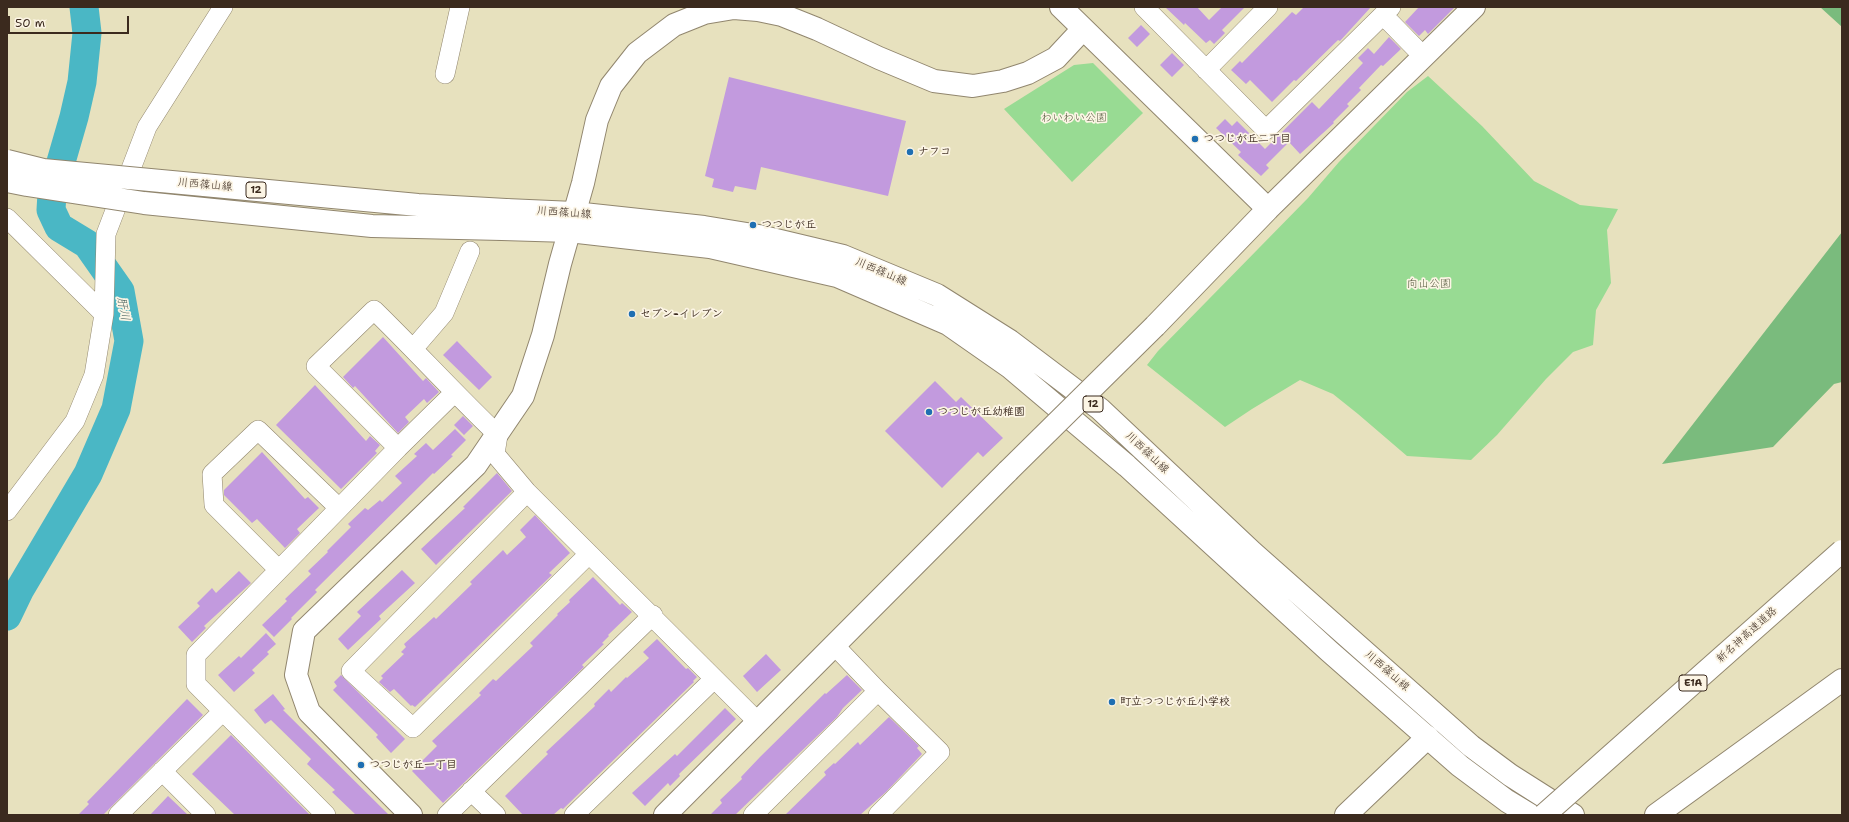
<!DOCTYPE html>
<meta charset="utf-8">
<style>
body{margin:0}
#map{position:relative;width:1849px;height:822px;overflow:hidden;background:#e7e1be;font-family:"Shantell Sans",sans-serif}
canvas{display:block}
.frame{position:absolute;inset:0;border:8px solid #3b2a1e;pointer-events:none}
.scale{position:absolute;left:8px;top:16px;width:121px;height:18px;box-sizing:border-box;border:2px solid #3b2a1e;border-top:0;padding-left:5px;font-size:12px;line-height:14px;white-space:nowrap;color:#3b2a1e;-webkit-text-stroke:3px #fcf5e5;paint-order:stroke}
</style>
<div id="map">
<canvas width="1849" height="822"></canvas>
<div class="frame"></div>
<div class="scale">50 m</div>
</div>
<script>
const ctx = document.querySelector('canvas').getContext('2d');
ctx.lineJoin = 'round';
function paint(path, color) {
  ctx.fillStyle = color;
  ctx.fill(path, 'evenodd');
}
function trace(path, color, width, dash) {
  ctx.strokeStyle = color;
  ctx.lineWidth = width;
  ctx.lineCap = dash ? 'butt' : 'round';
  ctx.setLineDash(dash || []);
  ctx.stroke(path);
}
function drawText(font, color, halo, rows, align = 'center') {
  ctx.font = font + ' "Shantell Sans","Klee One",sans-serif';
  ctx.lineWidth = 3.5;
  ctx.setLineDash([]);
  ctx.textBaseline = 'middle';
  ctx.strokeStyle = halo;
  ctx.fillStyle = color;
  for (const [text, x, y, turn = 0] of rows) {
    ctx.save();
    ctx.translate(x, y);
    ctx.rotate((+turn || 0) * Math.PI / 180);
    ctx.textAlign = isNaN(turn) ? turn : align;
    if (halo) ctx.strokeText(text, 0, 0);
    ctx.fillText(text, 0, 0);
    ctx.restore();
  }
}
const green = new Path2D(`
 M1093 63 1143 113 1072 182 1004 109 1074 65Z
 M1428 76 1482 126 1534 181 1580 205 1618 209 1607 230 1611 283 1596 310 1593 345 1573 352 1546 379 1497 435 1471 460 1407 456 1358 414 1333 394 1300 380 1252 409 1225 427 1147 365 1158 351 1308 198 1339 162 1407 92Z`);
const forest = new Path2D(`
 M1820 7H1842V27Z
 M1842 232V382L1834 384 1773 447 1662 464Z`);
const river = new Path2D(`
 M7 616 20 589 88 474 116 409 129 341 120 291 87 244 59 227 51 210 52 193 74 117 82 82 87 33 84 7`);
const building = new Path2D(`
 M1165 7H1197L1209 20 1222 7H1245L1222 30 1225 33 1214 44 1210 40 1206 43 1185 23 1184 25Z
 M1304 7H1371L1340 41 1338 40 1296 81 1294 80 1272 102 1250 80 1246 84 1231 70 1240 61 1242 63 1292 12 1296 15Z
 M1419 7H1455L1428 34 1425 30 1419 36 1405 22Z
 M1141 25 1150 34 1137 47 1128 38Z
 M1389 37 1401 49 1383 66 1381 65 1359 88 1361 90 1347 104 1349 106 1333 122 1334 123 1300 154 1289 142 1266 165 1269 168 1261 176 1238 155 1241 152 1216 128 1225 119 1232 126 1237 121 1265 149 1312 102 1319 109 1363 63 1358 58 1368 48 1374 54Z
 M1172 53 1184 65 1172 77 1160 65Z
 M729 77 906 121 888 196 761 167 756 190 735 186 733 192 712 187 714 179 705 176Z
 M383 337 423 381 426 378 439 392 427 403 424 399 405 417 409 422 398 433 355 386 353 388 343 377Z
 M457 341 492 377 479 390 443 355Z
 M935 381 956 402 961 397 1003 438 983 457 978 452 942 488 885 431Z
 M315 385 366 441 370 436 380 445 375 451 377 453 341 489 276 425Z
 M463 416 473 426 464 435 454 425Z
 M455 429 466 440 451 455 453 456 434 474 433 473 315 590 317 592 291 618 292 619 274 637 262 625 287 601 285 599 311 574 308 571 328 552 327 551 351 527 348 524 365 508 368 510 380 500 382 502 402 483 395 476 417 456 414 454 426 443 433 450Z
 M262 452 305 499 308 497 319 508 297 529 300 533 285 548 257 519 252 523 224 495V490Z
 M497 473 512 491 436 565 421 549 465 508 463 507Z
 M535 515 570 553 549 573 552 575 415 707 412 705 411 706 394 689 390 692 379 682 383 678 381 676 404 654 401 652 406 647 404 644 434 617 436 619 472 584 470 582 503 550 507 555 526 537 520 530Z
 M402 570 415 583 379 616 381 619 348 650 338 639 361 616 357 612Z
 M239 571 251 583 204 626 206 628 192 642 178 627 200 606 197 603 212 588 216 593Z
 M593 577 620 605 622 603 632 612 608 635 609 636 602 643 604 644 582 665 584 667 443 803 412 771 437 746 432 741 481 695 479 693 493 679 496 681 533 646 530 643 558 615 557 614 570 602 569 600Z
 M266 633 276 644 267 652 269 654 252 670 255 673 234 692 218 675 239 656 241 658Z
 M657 639 686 669 688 668 697 677 693 681 694 682 563 809 561 808 553 815H523L505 796 548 754 546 752 595 706 594 704 609 689 611 692 626 677 627 678 649 658 643 652Z
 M766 654 781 670 757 692 743 676Z
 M341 675 405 739 391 753 376 737 378 735 333 690 337 686 334 682Z
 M847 675 862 690 843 708 837 717 735 815H710L722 803 720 800 742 779 741 777 760 757 825 693 826 694Z
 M273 694 285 709 283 710 389 815H356L332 792 335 790 307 764 311 759 271 720 265 724 254 710Z
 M187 699 203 715 103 815H78L89 804 87 802Z
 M725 708 736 719 679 774 680 776 670 786 668 783 645 806 632 793 675 754 677 756Z
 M889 717 919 746 917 748 922 754 886 792 860 815H785L826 775 824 772 834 763 835 764 858 742 860 745Z
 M231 735 293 798 310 815H235L192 774Z
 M168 796 188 815H150Z`);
const street = new Path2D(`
 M1144 7 1266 130 1391 7
 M1383 15 1424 57
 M1206 70 1268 7
 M445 74 460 7
 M7 218 104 314 94 375 75 421 7 511
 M104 314 106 234 147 127 223 7
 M413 349 444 313 470 251
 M398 448 454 393
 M527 492 351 671 413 728 589 554
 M278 569 214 505 212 474 258 430 339 508
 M878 691 940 752 878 815
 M162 771 206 815
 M471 791 496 815
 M118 815 223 711
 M326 815 196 684V655L398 448 316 366 374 310C416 351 455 394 498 435L495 454 527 492 758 722
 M447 815 653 615
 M574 815 714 679
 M753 815 878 691 835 646`);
const secondary = new Path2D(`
 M1061 7 1268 209
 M1155 326 1268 209 1474 7
 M411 815 309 712 296 675 304 631 476 465 523 396 543 335 560 264 583 183 597 120 611 86 637 53 674 25 704 13 734 8 758 10 782 15 817 29 879 58 934 81 973 86 1003 81 1028 73 1056 58 1083 29
 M665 815 1008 471
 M1346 815 1428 737`);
const primary = new Path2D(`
 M506 210 574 213 704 227 759 236 843 256 937 295 1010 341 1100 409 1252 552 1471 746 1510 775 1573 815
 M502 229 569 231 710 247 837 276 948 324 1011 368 1127 466 1329 651 1460 766 1507 801 1530 815`);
const highway = new Path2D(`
 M1656 815 1842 680`);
const secondaryBridge = new Path2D(`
 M1008 471 1155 326`);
const primaryBridge = new Path2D(`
 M7 161 43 170 418 205 506 210
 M7 181 27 185 144 203 372 226 502 229`);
const highwayBridge = new Path2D(`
 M1544 815 1842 551`);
const markers = [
 [1195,139,4,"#1f6fb2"],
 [910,152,4,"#1f6fb2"],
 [753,225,4,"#1f6fb2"],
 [632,314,4,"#1f6fb2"],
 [929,412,4,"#1f6fb2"],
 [1112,702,4,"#1f6fb2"],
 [361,765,4,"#1f6fb2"]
];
const shields = [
 [256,190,20],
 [1093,404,20],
 [1693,683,28]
];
const shieldNames = [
 ["12",256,190],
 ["12",1093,404],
 ["E1A",1693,683]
];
const parkNames = [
 ["わいわい公園",1074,118],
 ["向山公園",1429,284]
];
const poiNames = [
 ["つつじが丘二丁目",1203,139],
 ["ナフコ",918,152],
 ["つつじが丘",761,225],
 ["セブン-イレブン",640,314],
 ["つつじが丘幼稚園",937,412],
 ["町立つつじが丘小学校",1120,702],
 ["つつじが丘一丁目",369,765]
];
const streetNames = [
 ["川西篠山線",205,185,5],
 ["川西篠山線",564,213,4],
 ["川西篠山線",881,272,23],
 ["川西篠山線",1147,453,43],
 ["新名神高速道路",1747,635,-42],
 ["川西篠山線",1387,671,41]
];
const waterNames = [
 ["肝川",123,309,80]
];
paint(green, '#98db93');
paint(forest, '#7abb7d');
trace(river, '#4ab7c5', 29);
paint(building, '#c29ade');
trace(street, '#91866e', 20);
trace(secondary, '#91866e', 24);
trace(primary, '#91866e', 24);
trace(highway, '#91866e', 24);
trace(street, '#fff', 19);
trace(secondary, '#fff', 22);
trace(primary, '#fff', 22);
trace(highway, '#fff', 22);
trace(secondaryBridge, '#91866e', 24, []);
trace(primaryBridge, '#91866e', 24, []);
trace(highwayBridge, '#91866e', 24, []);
trace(secondaryBridge, '#fff', 22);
trace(primaryBridge, '#fff', 22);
trace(highwayBridge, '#fff', 22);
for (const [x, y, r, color] of markers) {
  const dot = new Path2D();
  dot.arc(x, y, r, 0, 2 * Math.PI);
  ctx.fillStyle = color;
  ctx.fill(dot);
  trace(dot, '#fcf5e5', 1.5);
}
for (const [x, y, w] of shields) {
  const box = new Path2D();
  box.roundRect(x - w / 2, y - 8, w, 16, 3);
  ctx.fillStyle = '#fcf5e5';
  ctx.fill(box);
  trace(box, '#3b2a1e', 1);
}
drawText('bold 10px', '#3b2a1e', null, shieldNames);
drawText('11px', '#52563b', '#fcf5e5', parkNames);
drawText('bold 11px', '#3b2a1e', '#fcf5e5', poiNames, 'left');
drawText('11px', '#3b2a1e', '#fcf5e5', streetNames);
drawText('italic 12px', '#405b58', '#fcf5e5', waterNames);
</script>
